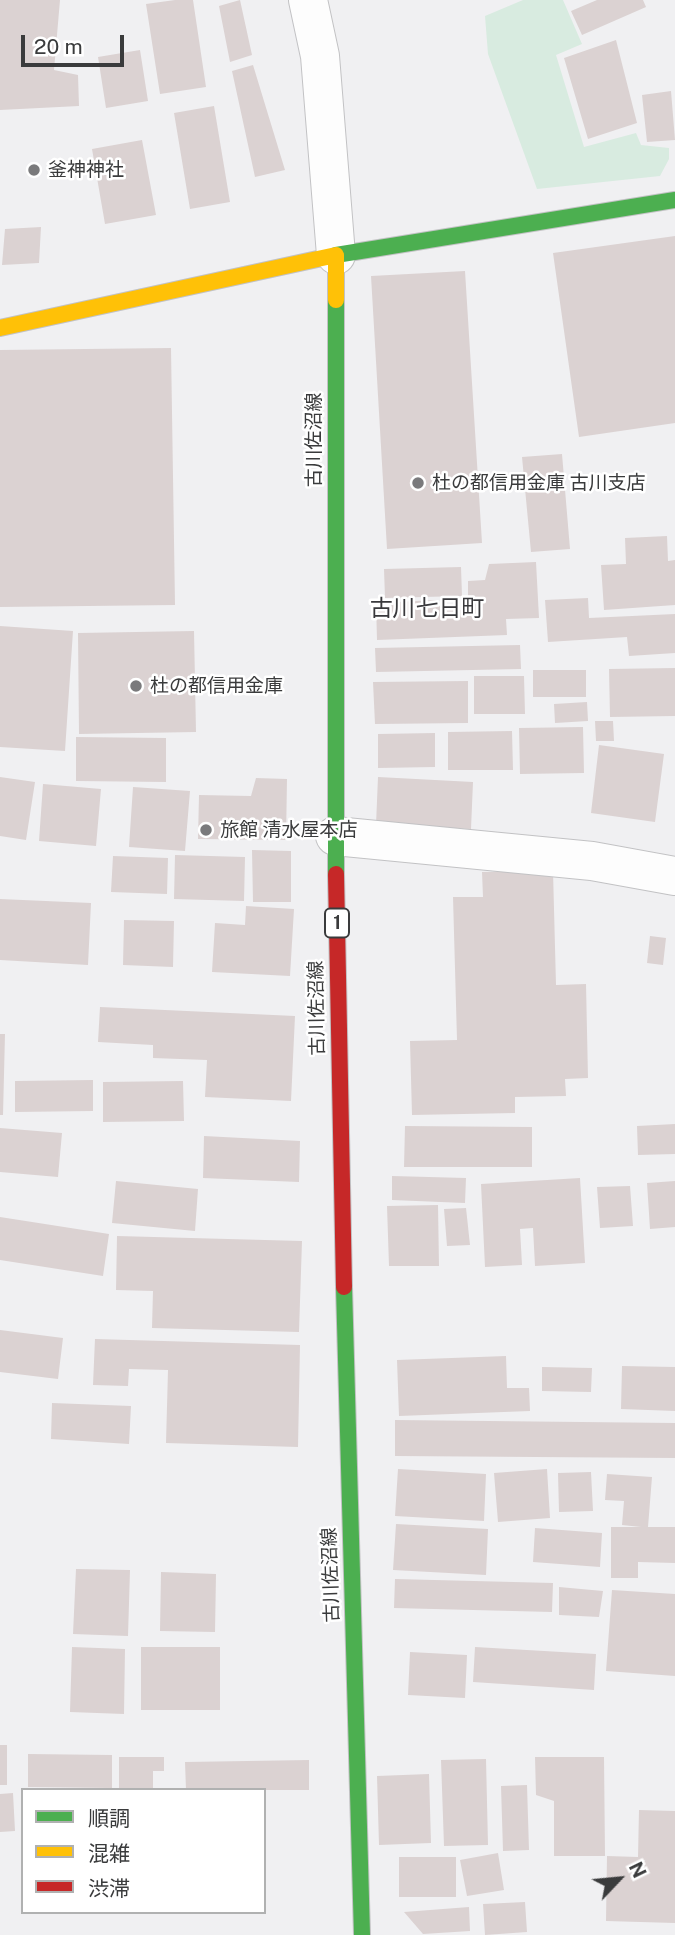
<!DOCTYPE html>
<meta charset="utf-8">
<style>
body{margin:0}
#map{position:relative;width:675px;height:1935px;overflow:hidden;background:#f0f0f2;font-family:"Public Sans","Noto Sans JP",sans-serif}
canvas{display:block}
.legend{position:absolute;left:21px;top:1788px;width:245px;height:126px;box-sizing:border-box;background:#fff;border:2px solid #b0b1b1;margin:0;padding:9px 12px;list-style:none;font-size:21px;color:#3a3b3c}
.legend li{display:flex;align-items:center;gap:14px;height:35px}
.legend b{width:35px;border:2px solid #b0b1b1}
.north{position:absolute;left:584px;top:1844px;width:70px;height:70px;-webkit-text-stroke:5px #fff;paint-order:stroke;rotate:64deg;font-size:19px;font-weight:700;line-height:28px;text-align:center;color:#3a3b3c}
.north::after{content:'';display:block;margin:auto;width:24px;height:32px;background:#3a3b3c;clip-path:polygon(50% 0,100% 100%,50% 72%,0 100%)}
.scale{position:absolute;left:21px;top:35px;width:103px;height:32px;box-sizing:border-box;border:4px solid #3a3b3c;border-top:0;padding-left:9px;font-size:21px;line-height:24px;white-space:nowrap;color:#3a3b3c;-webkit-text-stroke:5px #fff;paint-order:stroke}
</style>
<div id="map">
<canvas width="675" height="1935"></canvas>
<ul class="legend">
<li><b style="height:9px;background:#4caf50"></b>順調</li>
<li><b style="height:9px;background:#ffc107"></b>混雑</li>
<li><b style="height:9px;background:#c62828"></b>渋滞</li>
</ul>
<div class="north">N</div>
<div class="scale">20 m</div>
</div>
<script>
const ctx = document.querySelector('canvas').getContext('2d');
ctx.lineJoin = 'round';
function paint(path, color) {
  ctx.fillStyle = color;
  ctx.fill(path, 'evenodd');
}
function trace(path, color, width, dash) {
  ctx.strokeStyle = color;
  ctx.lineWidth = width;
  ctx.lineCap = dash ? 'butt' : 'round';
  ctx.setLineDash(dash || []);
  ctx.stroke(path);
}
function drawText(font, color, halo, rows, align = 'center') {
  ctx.font = font + ' "Public Sans","Noto Sans JP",sans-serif';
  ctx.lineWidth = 5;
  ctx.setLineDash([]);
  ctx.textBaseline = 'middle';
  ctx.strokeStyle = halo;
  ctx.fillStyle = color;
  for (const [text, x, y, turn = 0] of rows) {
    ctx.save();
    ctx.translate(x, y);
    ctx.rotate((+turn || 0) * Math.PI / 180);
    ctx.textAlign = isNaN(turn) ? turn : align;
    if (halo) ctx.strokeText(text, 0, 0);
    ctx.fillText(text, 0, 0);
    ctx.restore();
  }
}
const green = new Path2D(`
 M523 0H563L582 44 556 55 584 147 636 133 641 145 669 148V159L660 176 537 189 488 54 485 16Z`);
const building = new Path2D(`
 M0 0H60L54 70 78 75 79 106 0 110Z
 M175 0H193L206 87 160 94 146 4Z
 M240 0 252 55 230 62 219 6Z
 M597 0H643L646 7 582 35 571 11Z
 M616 40 637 123 588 139 564 58Z
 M140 50 148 101 106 108 98 57Z
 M253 65 285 170 255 177 232 71Z
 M671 91 675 140 647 142 642 95Z
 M214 106 230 202 190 209 174 113Z
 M142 140 156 215 105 224 92 149Z
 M41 227 39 263 2 265 5 229Z
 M675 236V423L579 437 553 253Z
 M465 271 482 543 387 549 371 276Z
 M171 348 175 605 0 607V350Z
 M562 454 570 549 531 552 522 457Z
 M667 536 668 561 675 560V605L604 610 601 565 626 564 625 538Z
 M536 562 539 618 506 619 507 635 377 640 376 603 437 600 447 610H468V581L485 580 489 564Z
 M461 567 462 596 385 598 384 569Z
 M588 598 589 618 675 614V653L629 656 627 637 548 642 545 600Z
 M0 626 73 631 65 751 0 747Z
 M194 631 196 732 79 734 78 633Z
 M520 645 521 669 376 672 375 648Z
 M675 668V716L610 717 609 669Z
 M533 670H586V697H533Z
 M474 676H524L525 714H474Z
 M468 681V723L375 724 373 682Z
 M587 702 588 721 555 723 554 704Z
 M595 721H613L614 741H596Z
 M583 727 584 773 520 774 519 728Z
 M512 731 513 770H448V732Z
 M435 733V767L378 768V734Z
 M76 737 166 738V782L76 781Z
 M599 745 664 754 655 822 591 813Z
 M0 777 35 782 26 840 0 836Z
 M378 777 473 782 471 829 376 825Z
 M256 778 287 779 286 840 198 839 199 795 251 796Z
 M43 784 101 789 96 846 39 841Z
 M133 787 190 791 185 851 129 847Z
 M252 850 291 851V902H253Z
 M175 855 245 857 244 901 174 899Z
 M113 856 168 858 167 894 111 892Z
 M553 871 556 985 586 984 588 1078 565 1079 566 1096 515 1097V1113L412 1115 410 1041 457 1040 453 897H483L482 872Z
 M0 899 91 903 88 965 0 960Z
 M246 906 294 909 290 976 212 972 215 923 245 925Z
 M124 920 174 921 173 967 123 965Z
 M650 936 666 938 663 965 647 963Z
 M100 1007 295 1016 291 1101 205 1097 207 1060 153 1058V1045L98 1042Z
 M0 1034H5L3 1115H0Z
 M93 1080V1111L15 1112V1081Z
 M183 1081 184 1121 103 1122V1082Z
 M675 1124V1154L638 1155 637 1126Z
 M405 1126 532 1127V1167H404Z
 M0 1128 62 1133 58 1177 0 1172Z
 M204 1136 300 1141 299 1182 203 1178Z
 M392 1176 466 1178 465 1203 392 1200Z
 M580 1178 585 1263 535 1266 533 1228 520 1229 522 1265 485 1267 481 1184Z
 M116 1181 198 1189 195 1231 112 1223Z
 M675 1181V1227L650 1229 647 1183Z
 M630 1186 633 1226 600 1228 597 1187Z
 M438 1205 439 1266H389L387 1206Z
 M466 1208 470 1245 447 1246 444 1209Z
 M0 1217 109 1234 103 1276 0 1260Z
 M117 1236 302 1241 299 1332 152 1328 153 1291 116 1290Z
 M0 1330 63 1338 58 1379 0 1372Z
 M95 1339 300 1345 298 1447 166 1443 168 1370 129 1369 128 1386 93 1385Z
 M506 1356 507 1388H529L530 1411 399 1416 397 1360Z
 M622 1366 675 1367V1411L621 1409Z
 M542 1367 592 1368 591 1392 542 1391Z
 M52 1403 131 1406 129 1444 51 1439Z
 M395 1420 675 1423V1458L395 1456Z
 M398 1469 486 1474 484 1521 395 1516Z
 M547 1469 550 1518 498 1522 494 1473Z
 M591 1472 593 1511 559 1512 558 1473Z
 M607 1474 652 1477 648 1527H675V1563L638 1562V1578H611V1527H641L622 1525 624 1501 605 1500Z
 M396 1524 488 1529 486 1575 393 1570Z
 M535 1528 602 1533 600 1567 533 1562Z
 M76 1569 130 1570 128 1636 73 1634Z
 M161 1572 216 1574 215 1632 160 1631Z
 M395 1579 553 1583 552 1612 394 1608Z
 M559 1587 603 1591 599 1617 559 1615Z
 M612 1590 675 1594V1676L606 1671Z
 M72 1647 125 1649 124 1714 70 1712Z
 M141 1647H220V1710H141Z
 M475 1647 596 1654 594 1690 473 1682Z
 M410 1652 467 1655 465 1698 408 1695Z
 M0 1745H7V1785H0Z
 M28 1754 112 1755V1788L28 1787Z
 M119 1757H164V1771H153V1789H119Z
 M535 1757H604L605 1856H554V1801L536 1795Z
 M486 1759 488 1845 444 1846 441 1760Z
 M309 1760V1790H186L185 1762Z
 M429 1774 431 1843 379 1845 377 1776Z
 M527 1785 529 1850 503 1851 501 1786Z
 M13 1793 15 1831 0 1832V1794Z
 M639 1810 675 1811V1923L606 1921 607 1856 638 1857Z
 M498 1853 504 1890 467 1896 460 1860Z
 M399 1857H456V1897H399Z
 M525 1902 527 1932 485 1935 483 1904Z
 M469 1907 470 1931 423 1934 404 1912Z`);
const street = new Path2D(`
 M308 0 320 56 336 255
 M335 836 592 861 675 876`);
const fast = new Path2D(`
 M336 255 675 200
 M336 874V300
 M344 1287 362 1935`);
const slow = new Path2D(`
 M0 328 336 255V300`);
const jam = new Path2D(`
 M336 874 344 1287`);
const markers = [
 [34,170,7,"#7a7a7c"],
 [418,483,7,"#7a7a7c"],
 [136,686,7,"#7a7a7c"],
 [206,830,7,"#7a7a7c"]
];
const shields = [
 [337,923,24]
];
const shieldNames = [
 ["1",337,923]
];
const poiNames = [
 ["釜神神社",48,170],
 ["杜の都信用金庫 古川支店",432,483],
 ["杜の都信用金庫",150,686],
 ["旅館 清水屋本店",220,830]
];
const streetNames = [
 ["古川佐沼線",314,440,-90],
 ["古川佐沼線",317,1008,-91],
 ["古川佐沼線",331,1575,-92]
];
const quarterNames = [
 ["古川七日町",427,609]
];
paint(green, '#d8ebe0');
paint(building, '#dbd2d2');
trace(street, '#c2c2c4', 40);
trace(fast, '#c2c2c4', 18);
trace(slow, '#c2c2c4', 18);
trace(jam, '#c2c2c4', 18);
trace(street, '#fdfdfd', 38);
trace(fast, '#4caf50', 16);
trace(slow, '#ffc107', 16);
trace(jam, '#c62828', 16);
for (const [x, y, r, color] of markers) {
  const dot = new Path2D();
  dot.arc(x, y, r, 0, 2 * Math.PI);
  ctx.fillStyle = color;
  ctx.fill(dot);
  trace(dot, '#fff', 2.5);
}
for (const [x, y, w] of shields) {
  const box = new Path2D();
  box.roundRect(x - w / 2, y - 14.5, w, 29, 5);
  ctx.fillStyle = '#fff';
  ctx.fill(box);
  trace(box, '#3a3b3c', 2);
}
drawText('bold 18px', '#3a3b3c', null, shieldNames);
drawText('19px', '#3a3b3c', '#fff', poiNames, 'left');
drawText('19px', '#3a3b3c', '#fff', streetNames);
drawText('23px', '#39393c', '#fff', quarterNames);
</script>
